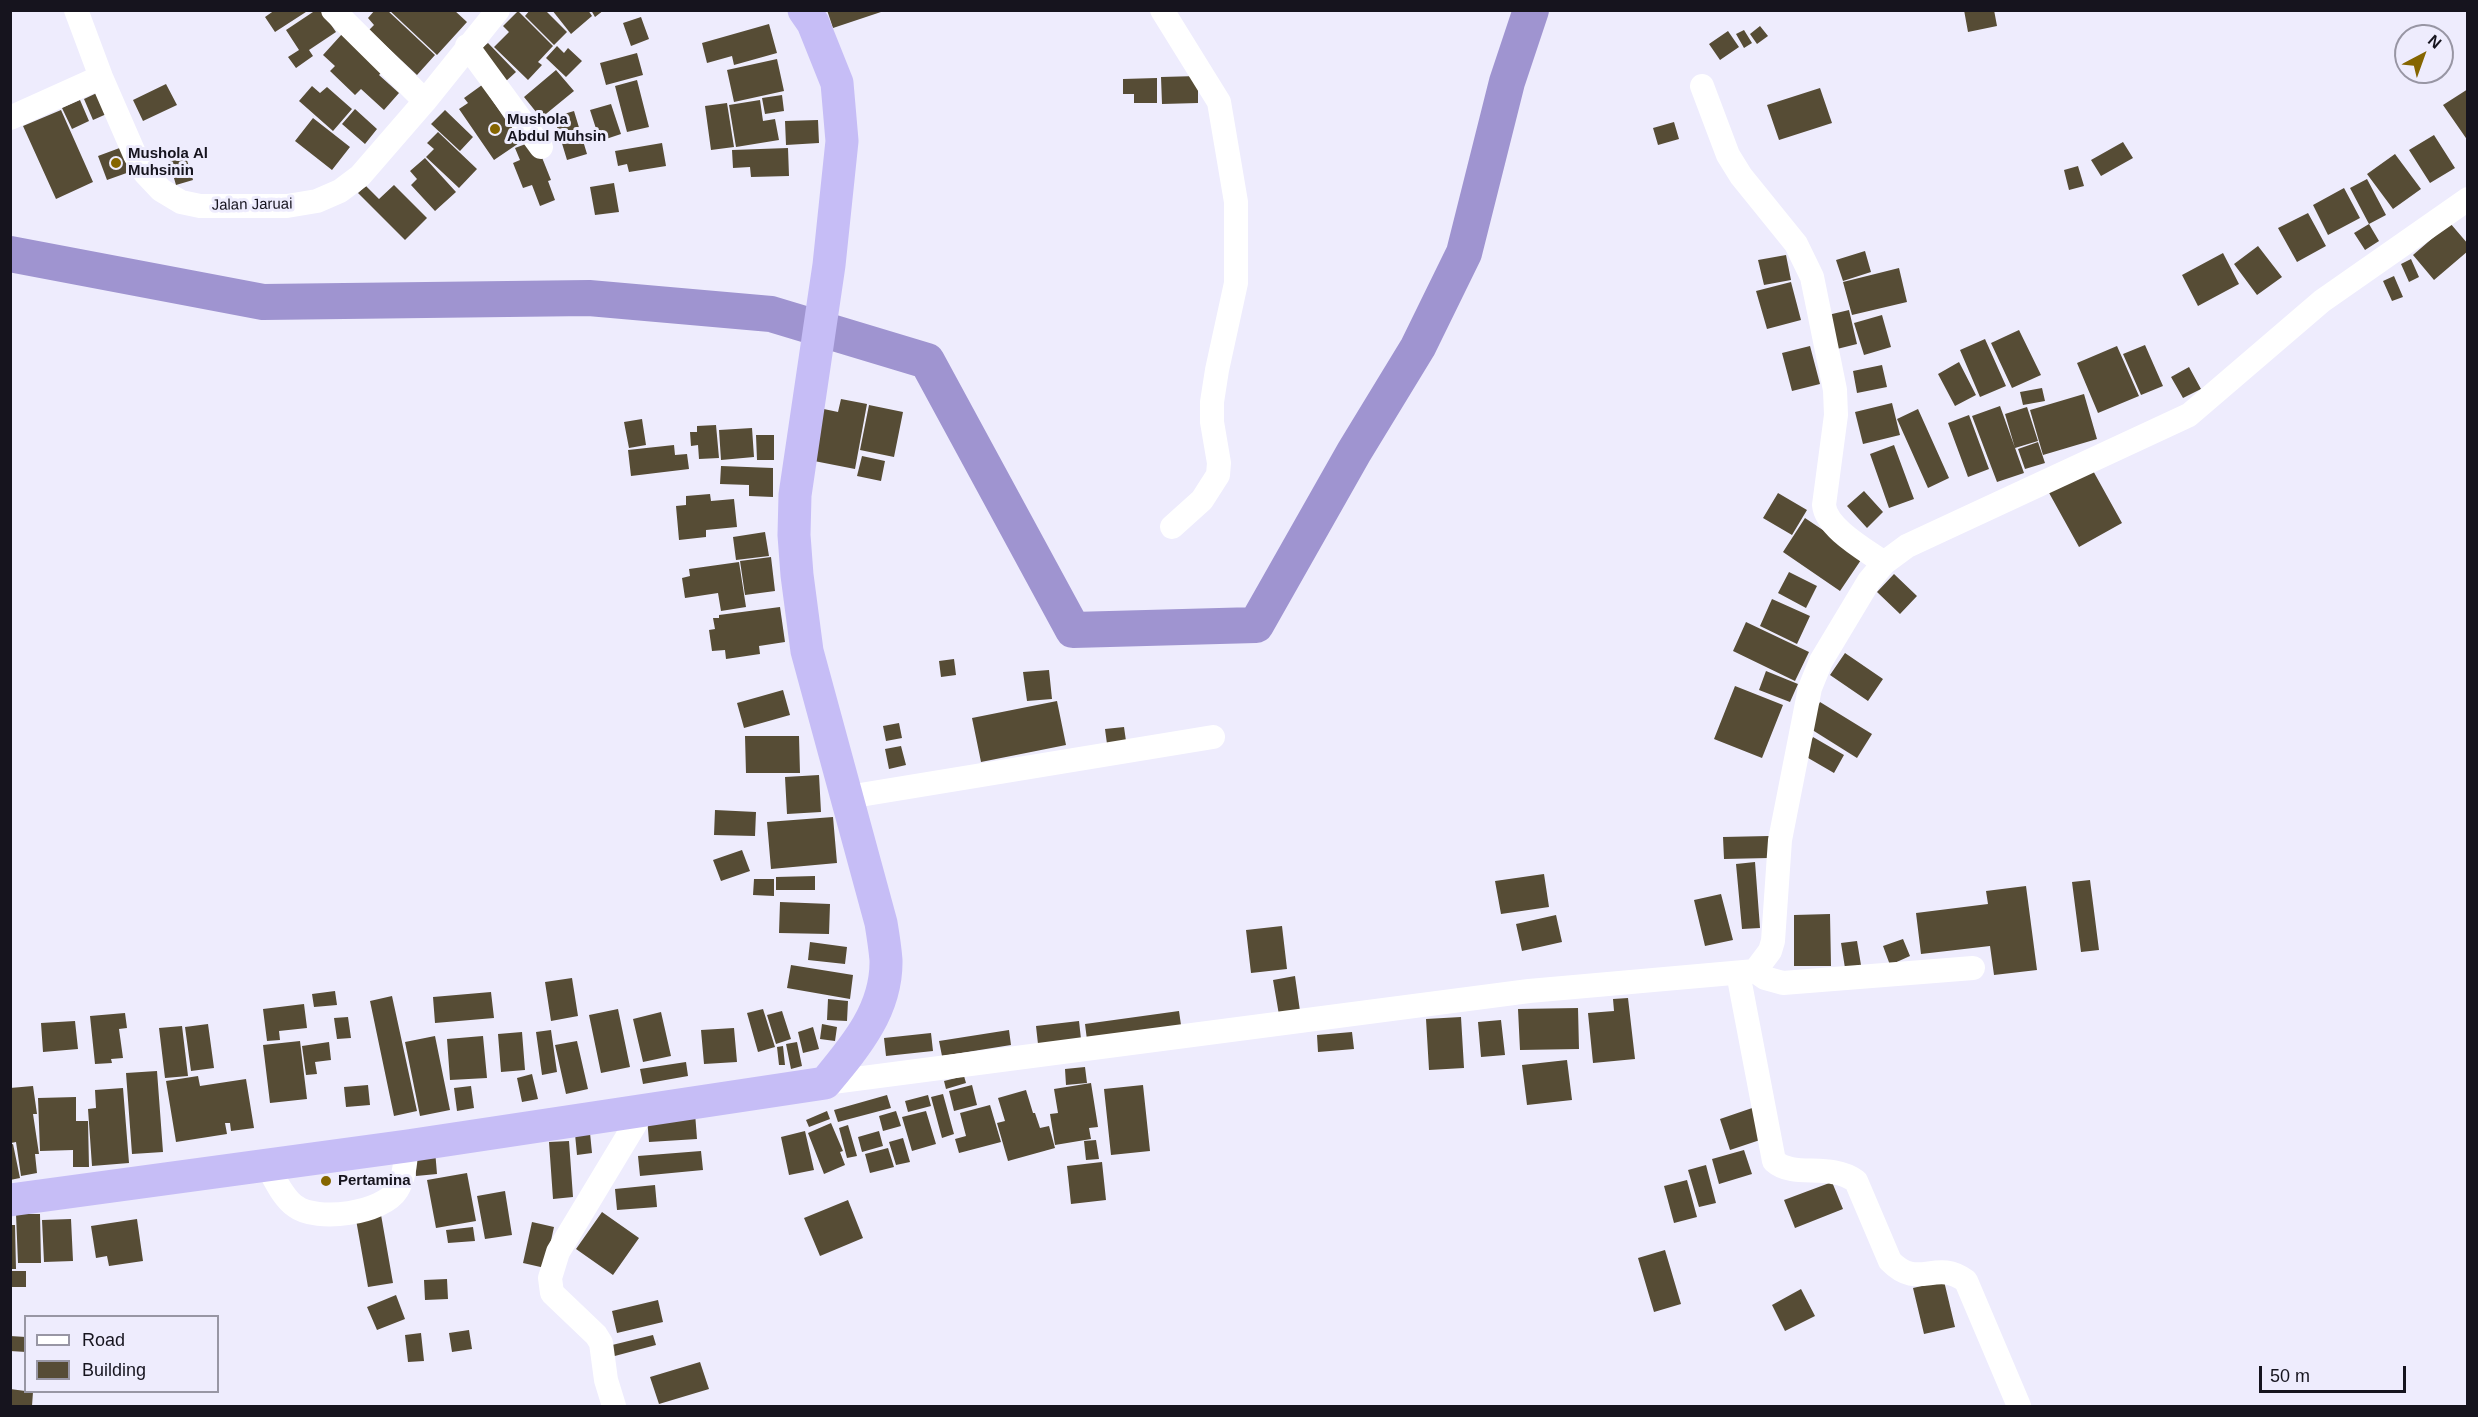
<!DOCTYPE html>
<style>
body{margin:0}
#map{position:relative;width:2478px;height:1417px;overflow:hidden;background:#eeecfd;font-family:Helvetica,sans-serif}
canvas{display:block}
.frame{position:absolute;inset:0;border:12px solid #16141e;pointer-events:none}
.legend{position:absolute;left:24px;top:1315px;width:195px;height:78px;box-sizing:border-box;background:#eeecfd;border:2px solid #9896a4;margin:0;padding:8px 10px;list-style:none;font-size:18px;color:#16141e}
.legend li{display:flex;align-items:center;gap:12px;height:30px}
.legend b{width:30px;border:2px solid #9896a4}
.north{position:absolute;left:2394px;top:24px;width:60px;height:60px;box-sizing:border-box;background:#eeecfd;border:2px solid #9896a4;border-radius:50%;rotate:41deg;font-size:16px;font-weight:700;line-height:24px;text-align:center;color:#16141e}
.north::after{content:'';display:block;margin:auto;width:21px;height:27px;background:#856500;clip-path:polygon(50% 0,100% 100%,50% 72%,0 100%)}
.scale{position:absolute;left:2259px;top:1366px;width:147px;height:27px;box-sizing:border-box;border:3px solid #16141e;border-top:0;padding-left:8px;font-size:18px;line-height:21px;white-space:nowrap;color:#16141e;-webkit-text-stroke:4px #eeecfd;paint-order:stroke}
</style>
<div id="map">
<canvas width="2478" height="1417"></canvas>
<div class="frame"></div>
<ul class="legend">
<li><b style="height:8px;background:#fff"></b>Road</li>
<li><b style="height:16px;background:#564c35"></b>Building</li>
</ul>
<div class="north">N</div>
<div class="scale">50 m</div>
</div>
<script>
const ctx = document.querySelector('canvas').getContext('2d');
ctx.lineJoin = 'round';
function trace(path, color, width, dash) {
  ctx.strokeStyle = color;
  ctx.lineWidth = width;
  ctx.lineCap = dash ? 'butt' : 'round';
  ctx.setLineDash(dash || []);
  ctx.stroke(path);
}
function paint(path, color) {
  ctx.fillStyle = color;
  ctx.fill(path, 'evenodd');
}
function drawText(font, color, halo, rows, align = 'center') {
  ctx.font = font + ' Helvetica,sans-serif';
  ctx.lineWidth = 6;
  ctx.setLineDash([]);
  ctx.textBaseline = 'middle';
  ctx.strokeStyle = halo;
  ctx.fillStyle = color;
  for (const [text, x, y, turn = 0] of rows) {
    ctx.save();
    ctx.translate(x, y);
    ctx.rotate((+turn || 0) * Math.PI / 180);
    ctx.textAlign = isNaN(turn) ? turn : align;
    if (halo) ctx.strokeText(text, 0, 0);
    ctx.fillText(text, 0, 0);
    ctx.restore();
  }
}
const river = new Path2D(`
 M10 254 263 302 589 298 771 314 927 361 1073 630 1256 625 1354 452 1418 347 1464 253 1507 82 1531 10`);
const building = new Path2D(`
 M275 10H309L275 32 265 17Z
 M316 10H321L336 32 309 50 313 56 296 68 288 57 299 50 286 30Z
 M375 10H387L435 55 417 75 369 30 374 25 368 18Z
 M389 10H454L467 22 437 55Z
 M530 10H545L567 32 554 45 525 16Z
 M552 10H588L592 16 571 34Z
 M591 10H604L595 17Z
 M827 10H884V11L833 28Z
 M1964 10H1994L1997 26 1968 32Z
 M518 11 553 46 538 62 542 65 528 80 494 47 509 32 503 26Z
 M641 17 649 39 631 46 623 23Z
 M769 24 777 53 734 65 732 56 707 63 702 43Z
 M1760 26 1768 36 1757 44 1750 34Z
 M1744 30 1752 43 1744 48 1736 34Z
 M1728 31 1739 47 1720 60 1709 44Z
 M342 34 387 67 379 75 399 93 384 110 361 89 355 95 330 71 335 66 323 55Z
 M488 43 516 72 505 82 476 53Z
 M557 46 564 53 568 48 582 61 566 77 546 58Z
 M637 53 643 75 606 85 600 63Z
 M777 59 784 91 734 102 727 70Z
 M556 70 574 91 541 118 524 97Z
 M1198 76V103L1162 104 1161 77Z
 M1157 78V103H1134V94H1123V79Z
 M637 80 649 127 627 132 615 86Z
 M166 84 177 105 143 121 133 100Z
 M482 85 505 119 509 116 525 139 494 160 459 109 468 103 464 98Z
 M312 86 320 93 327 87 352 109 333 131 299 101Z
 M1820 88 1832 123 1779 140 1767 105Z
 M2468 89V141L2443 105Z
 M101 91 111 112 93 120 84 99Z
 M782 95 784 111 765 114 762 98Z
 M80 100 89 121 72 129 62 108Z
 M760 100 763 121 775 119 779 140 736 147 729 105Z
 M727 103 734 147 711 150 705 106Z
 M611 104 621 134 600 141 590 110Z
 M355 109 377 129 365 144 342 124Z
 M61 110 93 182 56 199 23 126Z
 M445 110 473 137 460 151 431 124Z
 M574 111 587 154 567 160 554 117Z
 M313 118 350 147 332 170 295 141Z
 M818 120 819 143 786 145 785 121Z
 M1674 122 1679 139 1658 145 1653 128Z
 M438 132 477 169 459 188 426 157 434 149 427 143Z
 M2434 135 2455 168 2430 183 2409 150Z
 M531 142 541 155 551 180 548 181 555 200 540 206 532 185 523 188 513 163 520 160 515 148Z
 M2123 142 2133 158 2101 176 2091 160Z
 M662 143 666 166 629 172 627 164 618 166 615 151Z
 M125 146 135 170 107 180 98 156Z
 M788 148 789 176 751 177 750 167 733 168 732 150Z
 M2395 154 2421 189 2393 209 2367 174Z
 M186 157 193 180 176 185 169 161Z
 M425 158 456 192 435 211 411 185 417 179 410 171Z
 M2078 166 2084 186 2069 190 2064 170Z
 M2367 179 2386 215 2369 224 2350 188Z
 M614 183 619 212 595 215 590 187Z
 M394 185 427 218 405 240 358 193 366 186 379 199Z
 M2344 188 2360 218 2328 235 2313 205Z
 M2308 213 2326 246 2297 262 2278 228Z
 M2450 223 2468 244V251L2434 280 2413 255Z
 M2369 224 2379 241 2365 250 2354 233Z
 M2258 246 2282 277 2257 295 2234 264Z
 M1865 251 1871 272 1843 281 1836 260Z
 M2223 253 2239 284 2198 306 2182 275Z
 M1786 255 1791 280 1764 285 1758 260Z
 M2411 259 2419 277 2409 282 2401 264Z
 M1899 268 1907 302 1852 315 1843 282Z
 M2394 276 2403 297 2392 301 2383 281Z
 M1791 282 1801 320 1767 329 1756 291Z
 M1849 310 1857 344 1837 349 1828 315Z
 M1882 315 1891 347 1864 355 1854 323Z
 M2019 330 2041 375 2012 388 1991 343Z
 M1985 339 2006 386 1980 397 1960 350Z
 M2145 345 2163 386 2141 395 2123 354Z
 M1810 346 1820 384 1792 391 1782 353Z
 M2117 346 2139 396 2098 413 2077 363Z
 M1959 362 1976 395 1955 406 1938 374Z
 M1882 365 1887 387 1857 393 1853 371Z
 M2189 367 2201 389 2183 398 2171 377Z
 M2042 388 2045 401 2023 405 2020 392Z
 M2084 394 2097 439 2043 455 2030 410Z
 M841 399 867 404 855 469 809 460 819 408 838 412Z
 M1892 403 1900 435 1863 444 1855 412Z
 M869 405 903 412 894 457 860 450Z
 M2000 406 2024 473 1997 482 1972 416Z
 M2027 407 2038 441 2015 448 2005 414Z
 M1918 409 1949 478 1928 488 1897 419Z
 M1969 415 1989 469 1968 477 1948 423Z
 M642 419 646 445 629 448 624 422Z
 M716 425 719 458 699 459 698 445 691 446 690 432H697V426Z
 M752 428 754 457 721 460 719 430Z
 M756 435H774V460H757Z
 M2038 442 2045 463 2025 469 2018 449Z
 M674 445 675 455 687 454 689 469 631 476 628 450Z
 M1894 445 1914 499 1889 508 1870 454Z
 M862 456 885 461 881 481 857 476Z
 M721 466 773 468V497L749 496V485L720 484Z
 M2091 467 2122 523 2079 547 2048 491Z
 M1864 491 1883 512 1867 528 1847 506Z
 M1778 493 1807 510 1792 535 1763 518Z
 M710 494 711 501 734 499 737 527 706 530V537L679 540 676 506 686 505V496Z
 M1805 518 1863 557 1840 591 1783 552Z
 M765 532 769 556 736 560 733 537Z
 M771 557 775 591 745 595 740 561Z
 M739 562 746 607 721 611 718 593 685 598 682 578 690 576 689 569Z
 M1789 572 1817 586 1806 608 1778 593Z
 M1894 574 1917 596 1900 614 1877 592Z
 M1772 599 1810 616 1797 644 1760 626Z
 M780 607 785 642 759 646 760 654 726 659 725 650 712 651 709 630 715 629 713 618H719V615Z
 M1746 622 1809 652 1795 681 1733 651Z
 M1845 653 1883 679 1868 701 1830 675Z
 M954 659 956 675 941 677 939 661Z
 M1049 670 1052 699 1027 701 1023 672Z
 M1766 671 1798 684 1790 702 1759 690Z
 M1735 686 1783 705 1762 758 1714 739Z
 M783 690 790 715 744 728 737 703Z
 M1057 701 1066 745 981 762 972 718Z
 M1820 702 1872 734 1857 758 1806 726Z
 M899 723 902 738 886 741 883 726Z
 M1124 727 1126 741 1107 744 1105 729Z
 M745 736H799L800 773H746Z
 M1813 737 1844 755 1834 773 1803 755Z
 M901 746 906 765 889 769 885 749Z
 M819 775 821 812 787 814 785 777Z
 M715 810 756 812 755 836 714 835Z
 M833 817 837 863 771 869 767 822Z
 M1769 836V858L1724 859 1723 837Z
 M742 850 750 871 721 881 713 860Z
 M1755 862 1760 928 1742 929 1736 864Z
 M1544 874 1549 907 1501 914 1495 881Z
 M815 876V890H776V877Z
 M754 879H774V896L753 895Z
 M2090 880 2099 950 2081 952 2072 882Z
 M2026 886 2037 970 1994 975 1990 946 1921 954 1916 913 1988 904 1986 891Z
 M1721 894 1733 940 1705 946 1694 900Z
 M780 902 830 904 829 934 779 933Z
 M1830 914 1831 966H1794V915Z
 M1556 915 1562 942 1522 951 1516 924Z
 M1282 926 1287 969 1251 973 1246 930Z
 M1903 939 1910 956 1890 965 1883 946Z
 M1857 941 1861 965 1845 968 1841 943Z
 M810 942 847 947 845 964 808 960Z
 M791 965 853 975 850 999 787 988Z
 M1295 976 1300 1011 1279 1015 1273 980Z
 M572 978 578 1016 551 1021 545 982Z
 M335 991 337 1005 314 1007 312 994Z
 M491 992 494 1018 435 1023 433 997Z
 M392 996 417 1111 394 1116 370 1001Z
 M1628 998 1635 1059 1593 1063 1588 1013 1614 1011 1613 999Z
 M828 999 848 1001 847 1021 827 1020Z
 M304 1004 307 1028 279 1031 280 1040 267 1041 263 1009Z
 M1578 1008 1579 1049 1520 1050 1518 1009Z
 M618 1009 630 1067 601 1073 589 1015Z
 M763 1009 775 1047 758 1052 747 1013Z
 M782 1011 791 1039 776 1044 767 1015Z
 M1179 1011 1181 1025 1087 1040 1085 1024Z
 M661 1012 671 1056 643 1062 633 1019Z
 M125 1013 127 1028 119 1029 123 1058 111 1059 112 1063 95 1064 90 1016Z
 M348 1017 351 1038 337 1039 334 1018Z
 M1461 1017 1464 1068 1429 1070 1426 1019Z
 M1501 1020 1505 1055 1481 1057 1478 1022Z
 M75 1021 78 1049 43 1052 41 1023Z
 M1079 1021 1081 1039 1038 1044 1036 1026Z
 M208 1024 214 1068 191 1071 185 1027Z
 M822 1024 837 1027 835 1041 820 1039Z
 M182 1026 188 1076 165 1078 159 1028Z
 M813 1027 819 1049 803 1053 798 1032Z
 M734 1028 737 1062 704 1064 701 1030Z
 M551 1030 557 1072 542 1075 536 1032Z
 M1009 1030 1011 1045 942 1056 939 1041Z
 M522 1032 525 1070 501 1072 498 1034Z
 M1352 1032 1354 1049 1318 1052 1317 1035Z
 M931 1033 933 1051 886 1056 884 1038Z
 M435 1036 450 1110 420 1116 405 1042Z
 M483 1036 487 1078 450 1080 447 1039Z
 M300 1041 307 1099 270 1103 263 1045Z
 M577 1041 588 1089 566 1094 555 1045Z
 M329 1042 331 1060 315 1062 317 1074 306 1075 302 1046Z
 M797 1042 802 1066 791 1069 786 1044Z
 M783 1046 785 1065H779L777 1047Z
 M1567 1060 1572 1100 1527 1105 1522 1065Z
 M686 1062 688 1076 643 1084 640 1069Z
 M1085 1067 1087 1083 1066 1085 1065 1069Z
 M157 1071 163 1152 132 1154 126 1073Z
 M532 1074 538 1099 522 1102 517 1078Z
 M198 1076 200 1086 246 1079 254 1128 231 1131 230 1123H225L227 1134 176 1142 166 1081Z
 M964 1076 966 1083 946 1089 944 1081Z
 M1091 1083 1098 1127 1089 1128 1091 1139 1055 1145 1050 1114 1058 1113 1054 1089Z
 M368 1085 370 1105 346 1107 344 1087Z
 M972 1085 977 1105 954 1111 949 1091Z
 M1143 1085 1150 1151 1111 1155 1104 1089Z
 M33 1086 37 1114H33L39 1154H35L37 1173 21 1176 16 1142 11 1143 10 1141V1088Z
 M471 1086 474 1108 457 1111 454 1088Z
 M123 1088 129 1163 92 1166 88 1109 96 1108 95 1090Z
 M1026 1090 1033 1113H1035L1040 1128 1049 1126 1055 1148 1008 1161 997 1123 1005 1121 998 1098Z
 M943 1094 954 1134 942 1138 931 1097Z
 M887 1095 891 1108 838 1122 834 1110Z
 M928 1095 931 1106 908 1112 905 1101Z
 M76 1097V1121H88L89 1167H73V1150L40 1151 38 1098Z
 M990 1105 1001 1142 959 1153 955 1139 966 1136 960 1113Z
 M1758 1106 1769 1137 1730 1150 1720 1119Z
 M827 1111 830 1119 809 1127 806 1120Z
 M896 1111 901 1126 883 1131 879 1116Z
 M926 1111 936 1144 912 1151 902 1117Z
 M695 1113 697 1139 649 1142 647 1117Z
 M831 1123 843 1151 840 1152 845 1165 824 1174 808 1133Z
 M848 1125 857 1156 847 1158 839 1128Z
 M805 1131 814 1170 789 1175 781 1137Z
 M879 1131 883 1146 862 1152 858 1137Z
 M590 1133 592 1153 577 1155 575 1134Z
 M903 1138 910 1162 896 1165 889 1142Z
 M1096 1140 1099 1159 1086 1160 1084 1141Z
 M569 1141 573 1197 553 1199 549 1142Z
 M13 1144 20 1178 10 1180V1145Z
 M888 1148 894 1167 870 1173 865 1154Z
 M435 1150 437 1174 416 1176 414 1151Z
 M1744 1150 1752 1174 1719 1184 1712 1159Z
 M701 1151 703 1170 640 1176 638 1156Z
 M1102 1162 1106 1200 1071 1204 1067 1166Z
 M1706 1165 1716 1203 1699 1207 1688 1170Z
 M467 1173 476 1221 436 1228 427 1180Z
 M1687 1180 1697 1217 1674 1223 1664 1186Z
 M1832 1182 1843 1209 1795 1228 1784 1200Z
 M655 1185 657 1207 617 1210 615 1189Z
 M505 1191 512 1235 485 1239 477 1196Z
 M848 1200 863 1238 820 1256 804 1218Z
 M380 1209 393 1283 368 1287 355 1214Z
 M602 1212 639 1238 613 1275 576 1249Z
 M16 1214H40L41 1263H18Z
 M71 1219 73 1261 44 1262 42 1220Z
 M137 1219 143 1261 109 1266 107 1256 96 1258 91 1226Z
 M532 1222 554 1227 545 1268 523 1263Z
 M10 1225H15L16 1269H10Z
 M473 1227 475 1241 448 1243 446 1230Z
 M1665 1250 1681 1304 1654 1312 1638 1258Z
 M10 1271H26V1287H10Z
 M447 1279 448 1299 425 1300 424 1280Z
 M1944 1281 1955 1327 1924 1334 1913 1288Z
 M1801 1289 1815 1316 1785 1331 1772 1305Z
 M396 1295 405 1319 377 1330 367 1307Z
 M658 1300 663 1322 617 1333 612 1311Z
 M469 1330 472 1349 452 1352 449 1333Z
 M421 1333 424 1361 408 1362 405 1335Z
 M653 1335 656 1345 611 1357 608 1346Z
 M10 1336 26 1337V1352L10 1351Z
 M700 1362 709 1389 659 1404 650 1377Z
 M10 1389 33 1392 32 1406H10Z`);
const minor = new Path2D(`
 M76 10 101 77 135 155 145 173 161 190 181 202 200 206H287L317 201 340 191 360 176 425 101 498 10
 M333 10 425 101
 M1162 10 1219 102 1236 202V283L1217 370 1212 402V422L1219 463 1218 475 1202 500 1172 527
 M467 46 541 147
 M1702 86 1728 155 1741 176 1796 244 1812 277 1835 390 1836 415 1824 505C1826 528 1866 550 1884 563
 M10 118 101 77
 M848 797 1213 737
 M1755 971 1765 978 1783 983 1973 968
 M1738 973 1774 1161C1794 1179 1829 1162 1856 1181L1890 1261C1919 1291 1935 1258 1966 1281L2019 1406
 M825 1083 1529 991 1755 971 1770 951 1773 941 1780 840 1810 688 1821 661 1869 581 1884 563 1907 546 2189 415 2322 301 2468 199
 M266 1164C274 1177 282 1197 295 1206 317 1223 383 1213 397 1190 405 1177 405 1161 407 1146
 M614 1406 606 1380 601 1343 596 1335 552 1293 550 1278 558 1252 643 1111`);
const highway = new Path2D(`
 M10 1200 407 1146 825 1083C855 1047 887 1010 886 960 885 948 883 935 881 923L807 651 797 575 794 535 795 495 829 265 842 141 837 83 813 23 804 10`);
const markers = [
 [495,129,6,"#856500"],
 [116,163,6,"#856500"],
 [326,1181,6,"#856500"]
];
const poiNames = [
 ["Mushola",507,120],
 ["Abdul Muhsin",507,137],
 ["Mushola Al",128,154],
 ["Muhsinin",128,171],
 ["Pertamina",338,1181]
];
const streetNames = [
 ["Jalan Jaruai",252,205,-1]
];
trace(river, '#9f94d0', 36);
paint(building, '#564c35');
trace(minor, '#fff', 24);
trace(highway, '#c6bdf6', 33);
for (const [x, y, r, color] of markers) {
  const dot = new Path2D();
  dot.arc(x, y, r, 0, 2 * Math.PI);
  ctx.fillStyle = color;
  ctx.fill(dot);
  trace(dot, '#eeecfd', 2);
}
drawText('bold 15px', '#16141e', '#eeecfd', poiNames, 'left');
drawText('15px', '#16141e', '#eeecfd', streetNames);
</script>
